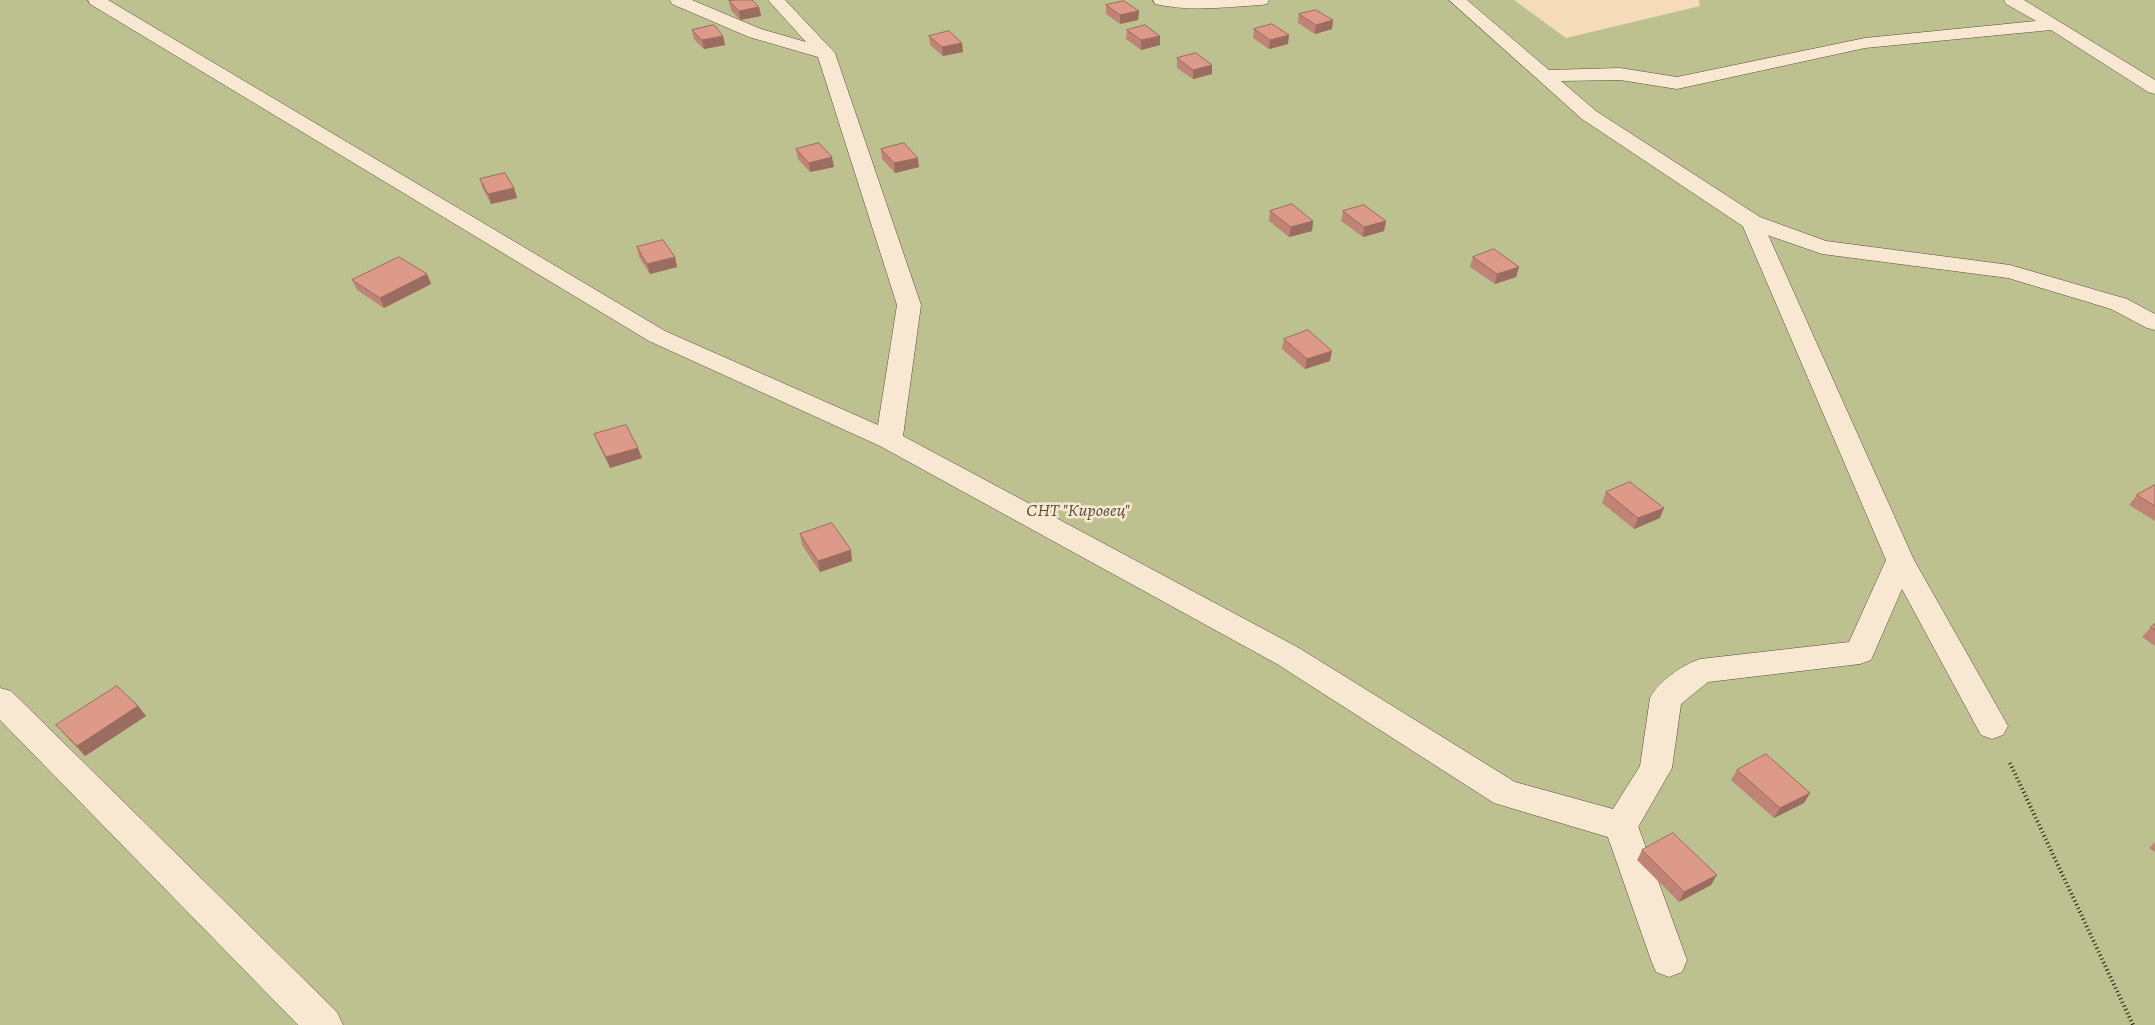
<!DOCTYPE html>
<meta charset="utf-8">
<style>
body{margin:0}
canvas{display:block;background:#f5dbb9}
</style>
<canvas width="2155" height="1025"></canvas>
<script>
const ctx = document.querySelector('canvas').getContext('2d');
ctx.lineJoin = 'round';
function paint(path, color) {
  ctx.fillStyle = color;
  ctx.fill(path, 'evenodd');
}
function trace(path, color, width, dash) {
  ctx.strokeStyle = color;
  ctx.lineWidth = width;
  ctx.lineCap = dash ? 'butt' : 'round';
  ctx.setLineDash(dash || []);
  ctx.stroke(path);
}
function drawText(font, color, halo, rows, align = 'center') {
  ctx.font = font + ' Alegreya,serif';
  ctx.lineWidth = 5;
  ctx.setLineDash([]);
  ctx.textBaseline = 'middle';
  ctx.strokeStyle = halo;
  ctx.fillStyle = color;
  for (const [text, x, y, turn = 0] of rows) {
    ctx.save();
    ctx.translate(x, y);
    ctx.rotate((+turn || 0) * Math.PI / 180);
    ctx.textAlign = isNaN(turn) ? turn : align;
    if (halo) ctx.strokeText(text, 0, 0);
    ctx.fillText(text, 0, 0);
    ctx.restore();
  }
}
const green = new Path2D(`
 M0 0H1514L1566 38 1700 6 1699 0H2155V1025H0Z`);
const path = new Path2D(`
 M2010 763 2133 1025`);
const lane = new Path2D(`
 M88 0H108L665 331 878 425 897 305 818 57 749 37 672 4 670 0H692L761 29 806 42 768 0H785L835 53 921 305 903 436 1299 648 1515 782 1613 809 1640 766 1650 698C1659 681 1682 665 1700 659L1849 642 1886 560 1741 222 1744 217 1752 216 1760 217 1914 560 2008 726 2003 735 1992 739 1981 735 1902 589 1871 660 1860 664 1708 682 1681 704 1672 768 1633 836 1621 841 1494 803 1277 664 880 446 649 341 90 4Z
 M1153 0H1269L1267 4 1261 5C1226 7 1190 12 1155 4Z
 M0 688 11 691 337 1012 343 1025H298L0 720Z`);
const street = new Path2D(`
 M1449 0H1467L1549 70 1620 68 1677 77 1865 38 2036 21 2006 4 2004 0H2024L2155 80V94L2148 92 2051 30 1865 48 1677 89 1620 80 1561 81 1596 111 1760 217 1826 241 2010 265 2127 299 2155 314V330L2147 328 2111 309 2008 278 1822 254 1744 227 1582 119Z
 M1621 811 1633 816 1638 826 1687 960 1682 972 1669 977 1656 972 1651 960 1604 826 1609 816Z`);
const wall = new Path2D(`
 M729 1 759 7 761 16 740 20 731 10Z
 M1106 5 1139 11 1138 20 1120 24 1106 14Z
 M1299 14 1333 20 1332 29 1315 34 1298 23Z
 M1254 29 1288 44 1269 49 1253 38Z
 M692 30 723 36 725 45 704 49 694 39Z
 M1127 30 1160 36V45L1141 50 1126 39Z
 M929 36 962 43 963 52 943 56 930 45Z
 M1177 58 1212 74 1193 79 1177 68Z
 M796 149 834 167 810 172 798 159Z
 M881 149 919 167 895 173 882 159Z
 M480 179 514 188 517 198 491 204 483 189Z
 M1270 211 1313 221 1312 231 1289 237 1269 221Z
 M1343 211 1386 221 1384 231 1363 237 1341 221Z
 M637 247 675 257 677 267 650 274 639 257Z
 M1473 257 1519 267 1516 277 1495 284 1470 267Z
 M427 274 431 284 384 308 357 290 352 280Z
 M1284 339 1330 361 1305 369 1282 349Z
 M594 434 642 458 610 468 598 444Z
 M2155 485V521L2129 505 2137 495Z
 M1606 492 1660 518 1634 529 1602 503Z
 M800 534 852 561 820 572 802 545Z
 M2155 624V646L2142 637 2151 627Z
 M138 706 146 716 85 756 65 735 56 725Z
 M1737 770 1810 793 1804 803 1774 818 1731 780Z
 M2155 842V852L2149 848Z
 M1642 850 1711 885 1679 902 1637 860Z`);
const shadedWall = new Path2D(`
 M759 7 761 16 740 20 739 11Z
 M1139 11 1138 20 1120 24V15Z
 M1333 20 1332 29 1315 34 1316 25Z
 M1289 35 1288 44 1269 49 1270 40Z
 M723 36 725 45 704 49 702 40Z
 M1160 36V45L1141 50V40Z
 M962 43 963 52 943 56 942 47Z
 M1212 65V74L1193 79V70Z
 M832 157 834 167 810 172 809 163Z
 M918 158 919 167 895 173 894 163Z
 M514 188 517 198 491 204 488 194Z
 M1313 221 1312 231 1289 237 1291 227Z
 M1386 221 1384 231 1363 237 1364 227Z
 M675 257 677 267 650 274 647 264Z
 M1519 267 1516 277 1495 284 1497 274Z
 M427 274 431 284 384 308 380 298Z
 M1332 351 1330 361 1305 369 1307 359Z
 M638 448 642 458 610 468 606 457Z
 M1664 508 1660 518 1634 529 1638 518Z
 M851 550 852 561 820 572 818 561Z
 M138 706 146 716 85 756 77 746Z
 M1810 793 1804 803 1774 818 1780 808Z
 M1717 875 1711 885 1679 902 1684 892Z`);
const building = new Path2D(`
 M735 0H752L759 7 739 11 729 1Z
 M1124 1 1139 11 1120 15 1106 5Z
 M1316 10 1333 20 1316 25 1299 14Z
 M1272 24 1289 35 1270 40 1254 29Z
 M714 25 723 36 702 40 692 30Z
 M1145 25 1160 36 1141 40 1127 30Z
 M949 31 962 43 942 47 929 36Z
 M1196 53 1212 65 1193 70 1177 58Z
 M819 143 832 157 809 163 796 149Z
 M904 143 918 158 894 163 881 149Z
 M505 173 514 188 488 194 480 179Z
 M1292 204 1313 221 1291 227 1270 211Z
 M1364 205 1386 221 1364 227 1343 211Z
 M663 240 675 257 647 264 637 247Z
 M1494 249 1519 267 1497 274 1473 257Z
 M399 257 427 274 380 298 352 280Z
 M1308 330 1332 351 1307 359 1284 339Z
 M626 425 638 448 606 457 594 434Z
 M1630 482 1664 508 1638 518 1606 492Z
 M2155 485V506L2137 495Z
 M832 523 851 550 818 561 800 534Z
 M2155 624V630L2151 627Z
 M117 686 138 706 77 746 56 725Z
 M1766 754 1810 793 1780 808 1737 770Z
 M1673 833 1717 875 1684 892 1642 850Z`);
const parkNames = [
 ["СНТ \"Кировец\"",1078,512]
];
paint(green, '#bdc08f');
trace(lane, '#5a4c3f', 1);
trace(street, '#5a4c3f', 1);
trace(path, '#271d16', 4, [1, 3]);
paint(lane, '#f8e8d2');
paint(street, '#f8e8d2');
paint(wall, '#bf8476');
paint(shadedWall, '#9b6c60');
paint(building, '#de9a89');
trace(building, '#9b6c60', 1);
drawText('italic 18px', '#544e3a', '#f8e8d2', parkNames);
</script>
